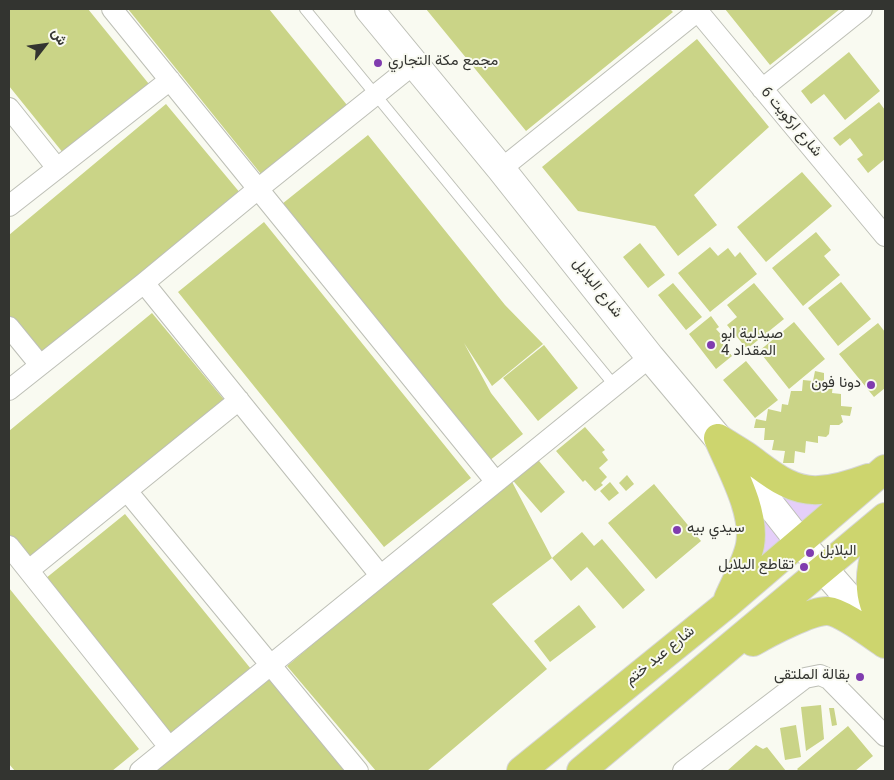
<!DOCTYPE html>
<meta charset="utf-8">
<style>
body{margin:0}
#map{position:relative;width:894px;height:780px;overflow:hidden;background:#f9faf1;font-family:Georgia,Vazirmatn,serif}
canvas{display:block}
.frame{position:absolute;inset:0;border:10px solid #333430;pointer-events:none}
.north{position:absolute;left:20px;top:20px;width:50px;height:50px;-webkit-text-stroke:4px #f9faf1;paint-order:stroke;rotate:60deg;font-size:14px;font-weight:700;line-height:20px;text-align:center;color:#333430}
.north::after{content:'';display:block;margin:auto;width:18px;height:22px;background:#333430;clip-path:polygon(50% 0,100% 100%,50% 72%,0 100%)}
</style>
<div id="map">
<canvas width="894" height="780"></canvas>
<div class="frame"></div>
<div class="north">ش</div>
</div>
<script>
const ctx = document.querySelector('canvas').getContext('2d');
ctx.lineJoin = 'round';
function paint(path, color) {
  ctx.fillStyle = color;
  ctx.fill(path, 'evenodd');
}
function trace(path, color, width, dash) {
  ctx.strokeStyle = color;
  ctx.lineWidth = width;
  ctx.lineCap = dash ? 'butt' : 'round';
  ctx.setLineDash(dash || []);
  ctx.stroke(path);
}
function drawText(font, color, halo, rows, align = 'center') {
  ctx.font = font + ' Georgia,Vazirmatn,serif';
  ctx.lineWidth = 4;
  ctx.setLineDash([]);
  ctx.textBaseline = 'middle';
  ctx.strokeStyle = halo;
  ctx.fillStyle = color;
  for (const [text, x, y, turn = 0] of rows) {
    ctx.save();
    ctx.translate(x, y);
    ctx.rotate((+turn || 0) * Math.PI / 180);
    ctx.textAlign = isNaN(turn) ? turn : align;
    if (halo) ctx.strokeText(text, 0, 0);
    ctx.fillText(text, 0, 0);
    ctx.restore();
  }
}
const green = new Path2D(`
 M746 468 839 499 799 531Z
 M740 472 792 537 758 566Z`);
const building = new Path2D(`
 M9 9H88L153 89 68 159 9 86Z
 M128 9H269L347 105 261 174Z
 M426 9H670L673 12 526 131Z
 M725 9H840L770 65Z
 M697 39 769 127 694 195 717 225 678 256 655 226 578 211 542 167Z
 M849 52 880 91 845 120 824 94 811 104 801 91Z
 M879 102 885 110V159L868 173 857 159 863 155 850 138 840 146 833 138Z
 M166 104 241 194 43 358 9 317V235Z
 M368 135 505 305 543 344 492 386 464 343 491 393 523 434 489 461 282 204Z
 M802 172 832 206 766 262 737 227Z
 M264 222 471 478 384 547 178 292Z
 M816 232 831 250 824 256 840 275 803 306 772 268Z
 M640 243 665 275 648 288 623 257Z
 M710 247 718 256 728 248 735 257 740 252 757 274 710 312 678 273Z
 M841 282 871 319 838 346 808 308Z
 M673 283 702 317 686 330 658 295Z
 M754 283 784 319 747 349 727 325 737 317 727 305Z
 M152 313 226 402 28 567 9 544V431Z
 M711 316 719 327 716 329 726 340 722 343 732 356 716 369 689 334Z
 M794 322 825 359 789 389 759 351Z
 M878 323 885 332V388L874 397 839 354Z
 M544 345 578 388 538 421 503 378Z
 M746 361 778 400 755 418 723 380Z
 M815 371 824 373V382L833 384 832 393 841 394V406L852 407 850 416 841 415 843 422 839 425H830L829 434 826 437 818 436V443L806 441 805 453 795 451 794 463H783L785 451 772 450 774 440H764L765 428H754L756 419 766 421 768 409 781 412 782 404 788 405 791 391H802L803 380 813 381Z
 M585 427 605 450 602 452 608 460 599 468 607 477 601 483 603 485 595 491 585 480 583 482 556 451Z
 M534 455 565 492 541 513 509 476 552 558 492 604 547 669 427 771H376L287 666 437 539 509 476Z
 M627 475 634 484 626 491 619 483Z
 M610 482 619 493 609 501 600 491Z
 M654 484 701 541 656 579 608 523Z
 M125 514 251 669 165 739 40 583Z
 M582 532 594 546 602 539 645 590 623 609 587 567 571 581 552 558Z
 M9 588 139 749 112 771H15L9 764Z
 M579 605 596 627 550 662 534 641Z
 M267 677 347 771H156Z
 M821 705 824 739 806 751 801 707Z
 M829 708H834L837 725 832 726Z
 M796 725 801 757 785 760 780 728Z
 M848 726 873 756 855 771H799L797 769Z
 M756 745 763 749 767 747 786 771H727Z`);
const lane = new Path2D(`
 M305 9 614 385`);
const street = new Path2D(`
 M112 9 496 482
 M696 9 885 236
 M762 89 862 9
 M9 108 57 168
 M501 169 698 11
 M9 206 170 80
 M144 283 380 575
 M9 327 40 365
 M9 390 144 283 258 189 414 64
 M127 491 358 771
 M9 546 169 747
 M29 570 239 400
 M140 771 650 357
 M683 771 805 678 820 675 829 679 885 736`);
const secondary = new Path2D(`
 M369 9 501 169 650 357 718 438 799 541 884 638`);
const primary = new Path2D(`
 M718 438C727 444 736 449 745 455 768 471 789 492 819 490 837 489 852 484 868 478
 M718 438C731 469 756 512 750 545 747 561 735 583 728 599
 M885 528C874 550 866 579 874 604 877 613 882 621 885 629
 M753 642C768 633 812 610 828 611 842 612 873 636 885 644
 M521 771 726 605 885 469
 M581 771 885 517`);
const markers = [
 [378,63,5,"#803caf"],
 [711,345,5,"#803caf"],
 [871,385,5,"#803caf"],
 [677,530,5,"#803caf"],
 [810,553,5,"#803caf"],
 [804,567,5,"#803caf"],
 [860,677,5,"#803caf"]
];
const poiNames = [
 ["مجمع مكة التجاري",388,63],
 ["صيدلية ابو",721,336],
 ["المقداد 4",721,353],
 ["دونا فون",861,385,"right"],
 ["سيدي بيه",687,530],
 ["البلابل",820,553],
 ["تقاطع البلابل",794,567,"right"],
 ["بقالة الملتقى",850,677,"right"]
];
const streetNames = [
 ["شارع اركويت 6",790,123,50],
 ["شارع البلابل",596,289,52],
 ["شارع عبد ختم",661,657,-39]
];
paint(green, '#e5cff9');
paint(building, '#cad487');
trace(lane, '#bdbfb6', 12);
trace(street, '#bdbfb6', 22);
trace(secondary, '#bdbfb6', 30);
trace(primary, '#d6d6d6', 30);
trace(lane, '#fff', 10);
trace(street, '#fff', 20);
trace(secondary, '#fff', 28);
trace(primary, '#cdd56e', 28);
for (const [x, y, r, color] of markers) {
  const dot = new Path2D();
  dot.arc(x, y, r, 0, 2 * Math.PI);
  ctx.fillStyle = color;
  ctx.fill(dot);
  trace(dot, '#f9faf1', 2);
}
drawText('15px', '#333430', '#f9faf1', poiNames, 'left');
drawText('15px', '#333430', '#f9faf1', streetNames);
</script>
